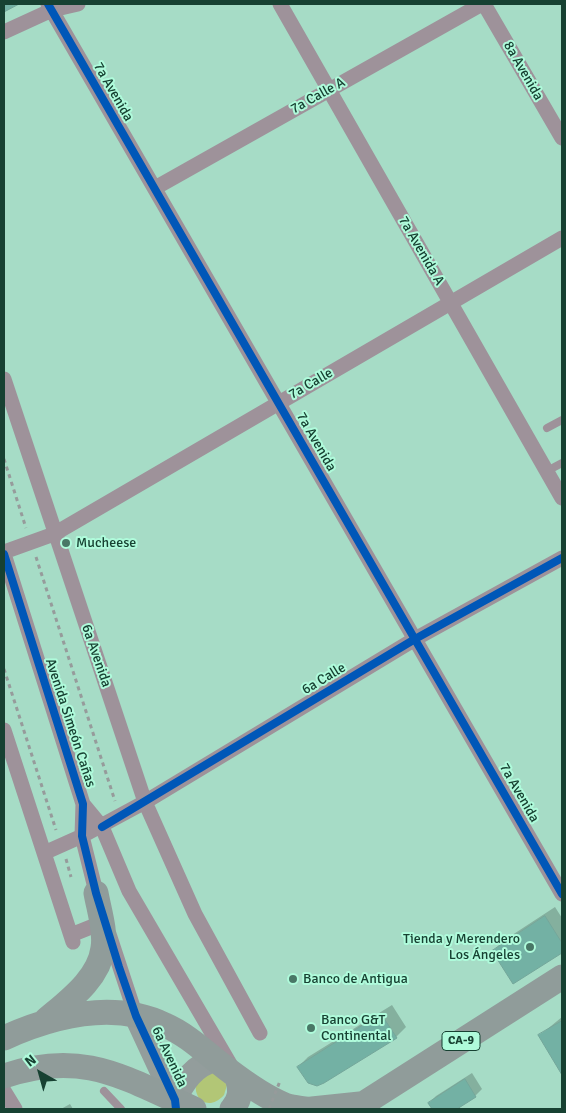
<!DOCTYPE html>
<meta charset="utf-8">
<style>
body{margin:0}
#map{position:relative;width:566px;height:1113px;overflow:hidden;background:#a6dcc6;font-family:Signika,sans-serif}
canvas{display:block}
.frame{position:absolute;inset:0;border:5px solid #174132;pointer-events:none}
.north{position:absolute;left:15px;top:1048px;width:50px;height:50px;-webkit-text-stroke:4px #affbdb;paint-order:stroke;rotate:322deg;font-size:14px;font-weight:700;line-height:20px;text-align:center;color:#174132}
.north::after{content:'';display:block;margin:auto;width:18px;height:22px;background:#174132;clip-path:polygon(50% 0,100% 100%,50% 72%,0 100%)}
</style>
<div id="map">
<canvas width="566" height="1113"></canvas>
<div class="frame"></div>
<div class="north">N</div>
</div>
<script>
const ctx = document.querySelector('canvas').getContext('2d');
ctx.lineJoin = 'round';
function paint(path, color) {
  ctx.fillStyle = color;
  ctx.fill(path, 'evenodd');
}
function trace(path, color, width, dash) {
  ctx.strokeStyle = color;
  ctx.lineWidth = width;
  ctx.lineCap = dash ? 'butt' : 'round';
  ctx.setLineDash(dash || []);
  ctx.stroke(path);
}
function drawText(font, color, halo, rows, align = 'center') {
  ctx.font = font + ' Signika,sans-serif';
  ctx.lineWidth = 4;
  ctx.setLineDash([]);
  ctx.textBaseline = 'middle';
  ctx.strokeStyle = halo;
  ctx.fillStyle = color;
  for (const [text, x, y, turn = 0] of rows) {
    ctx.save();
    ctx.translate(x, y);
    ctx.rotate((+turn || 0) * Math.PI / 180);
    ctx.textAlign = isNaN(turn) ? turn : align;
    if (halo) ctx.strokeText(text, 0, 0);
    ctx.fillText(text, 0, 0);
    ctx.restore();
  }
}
const green = new Path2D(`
 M218 1072 227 1085 224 1095C208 1113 189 1098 198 1076Z`);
const shadow = new Path2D(`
 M555 907 562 918V951L514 982 493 951 503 941Z
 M392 1005 406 1027 396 1037 298 1067 308 1057Z
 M562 1017V1072L540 1035Z
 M472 1073 482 1089 475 1096 455 1109H433L429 1103 436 1096Z
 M70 1104 73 1109H61Z`);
const building = new Path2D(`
 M4 4H19L4 12Z
 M545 916 562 943V953L513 984 492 951Z
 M381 1014 397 1038 324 1083 317 1086 308 1083 297 1067Z
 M562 1021V1075L538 1035Z
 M465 1079 476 1097 457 1109H432L428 1103Z`);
const path = new Path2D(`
 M4 459 26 528
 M36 557 115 801
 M4 669 56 830
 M66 859 71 877`);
const service = new Path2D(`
 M547 428 562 420
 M547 471 562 463
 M104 1091 121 1109`);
const minor = new Path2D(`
 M48 4 562 894
 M280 4 562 498
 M484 4 562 138
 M4 32 52 10 78 4
 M155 188 482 4
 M4 379 145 802 195 914 260 1033
 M4 552 54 534 562 238
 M4 554 83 804 82 836 98 900
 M4 730 73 942
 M83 804 102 827 129 891 230 1064
 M44 853 82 836 145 802 415 639 562 558
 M109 934 136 1016
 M71 935 101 923
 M4 1091 15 1109`);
const primary = new Path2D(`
 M136 1016 175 1100 176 1109
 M175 1100C183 1082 194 1065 215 1060`);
const trunk = new Path2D(`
 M46 1020C68 1001 99 979 103 948 106 931 99 910 96 893
 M4 1038C53 1016 113 1000 165 1025 188 1035 207 1054 227 1069 244 1082 265 1097 285 1105 291 1108 300 1108 307 1109
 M4 1076C83 1049 124 1078 194 1109
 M232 1109C241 1099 241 1090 237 1077
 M312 1109 360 1104
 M355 1109 562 977`);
const pathBridge = new Path2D(`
 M269 1109 280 1081`);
const cycleway = new Path2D(`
 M48 4 562 894
 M4 554 83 804 82 836 96 893 119 967 136 1016 175 1100 176 1109
 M102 827 415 639 562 558`);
const markers = [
 [66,543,5,"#497766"],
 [530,947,5,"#497766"],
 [293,979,5,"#497766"],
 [311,1028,5,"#497766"]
];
const shields = [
 [461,1041,38]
];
const shieldNames = [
 ["CA-9",461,1041]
];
const streetNames = [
 ["8a Avenida",523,71,60],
 ["7a Avenida",113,92,60],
 ["7a Calle A",318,96,-29],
 ["7a Avenida A",421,251,60],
 ["7a Calle",311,384,-30],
 ["7a Avenida",316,442,60],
 ["6a Avenida",96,656,71],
 ["6a Calle",324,679,-31],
 ["Avenida Simeón Cañas",70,723,72],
 ["7a Avenida",519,793,60],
 ["6a Avenida",169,1057,65]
];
const poiNames = [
 ["Mucheese",76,543],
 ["Tienda y Merendero",520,939,"right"],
 ["Los Ángeles",520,955,"right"],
 ["Banco de Antigua",303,979],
 ["Banco G&T",321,1020],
 ["Continental",321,1036]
];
paint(green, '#b2c676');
paint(shadow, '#0003');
paint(building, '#73b1a4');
trace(building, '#74a69a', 1);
trace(path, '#969b9b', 3, [4, 4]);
trace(service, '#9e929a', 8);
trace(minor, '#9e929a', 15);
trace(primary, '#939d9c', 24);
trace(trunk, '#909c9a', 25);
trace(pathBridge, '#969b9b', 3, [4, 4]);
trace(cycleway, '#0057b8', 8);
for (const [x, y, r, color] of markers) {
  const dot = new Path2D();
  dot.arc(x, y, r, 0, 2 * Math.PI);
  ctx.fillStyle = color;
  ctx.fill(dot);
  trace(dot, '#affbdb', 2);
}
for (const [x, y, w] of shields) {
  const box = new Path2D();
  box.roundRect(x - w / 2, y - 9.5, w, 19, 4);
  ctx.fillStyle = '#affbdb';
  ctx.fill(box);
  trace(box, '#174132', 1);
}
drawText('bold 12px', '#174132', null, shieldNames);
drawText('14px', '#174132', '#affbdb', streetNames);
drawText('14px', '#174132', '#affbdb', poiNames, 'left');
</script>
